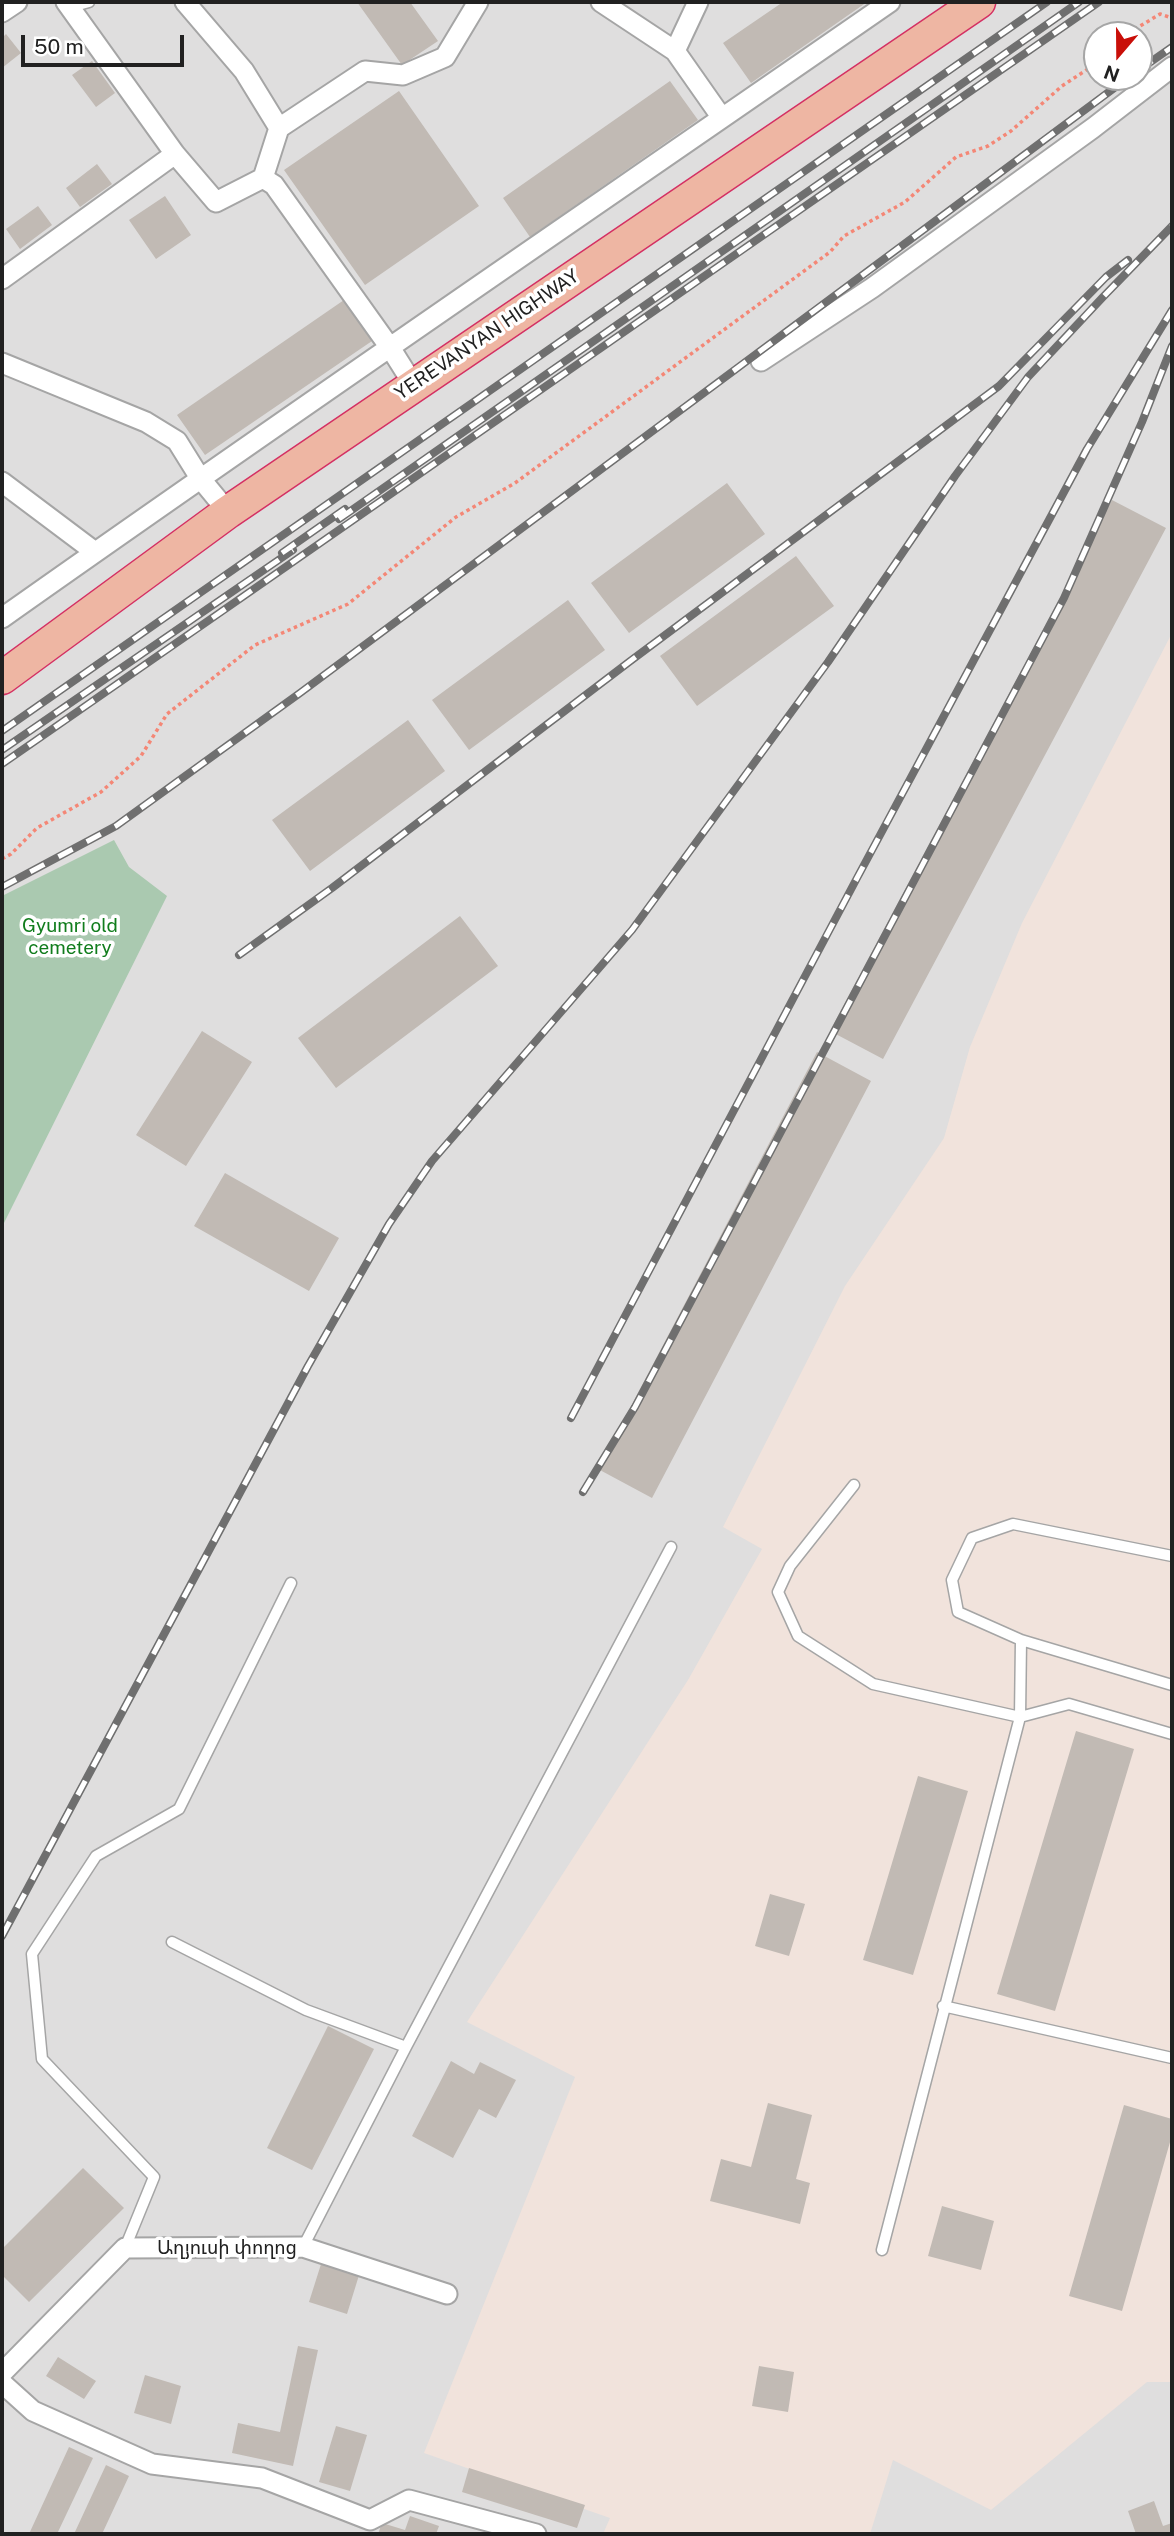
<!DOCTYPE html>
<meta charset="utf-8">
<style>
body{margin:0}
#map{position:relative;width:1174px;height:2536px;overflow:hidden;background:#f1eee8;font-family:"Public Sans",sans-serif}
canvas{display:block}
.frame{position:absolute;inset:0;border:4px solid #212121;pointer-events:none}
.north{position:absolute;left:1083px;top:21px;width:70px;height:70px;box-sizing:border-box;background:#fff;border:2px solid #a6a6a6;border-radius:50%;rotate:200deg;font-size:19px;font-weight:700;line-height:28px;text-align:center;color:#212121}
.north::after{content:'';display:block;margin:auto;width:24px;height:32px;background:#c90f09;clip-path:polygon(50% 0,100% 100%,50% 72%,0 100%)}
.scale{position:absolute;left:21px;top:35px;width:163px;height:32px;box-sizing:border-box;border:4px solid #212121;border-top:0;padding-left:9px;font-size:21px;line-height:24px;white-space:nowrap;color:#212121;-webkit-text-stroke:5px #fff;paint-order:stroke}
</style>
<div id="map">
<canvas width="1174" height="2536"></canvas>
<div class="frame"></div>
<div class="north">N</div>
<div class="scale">50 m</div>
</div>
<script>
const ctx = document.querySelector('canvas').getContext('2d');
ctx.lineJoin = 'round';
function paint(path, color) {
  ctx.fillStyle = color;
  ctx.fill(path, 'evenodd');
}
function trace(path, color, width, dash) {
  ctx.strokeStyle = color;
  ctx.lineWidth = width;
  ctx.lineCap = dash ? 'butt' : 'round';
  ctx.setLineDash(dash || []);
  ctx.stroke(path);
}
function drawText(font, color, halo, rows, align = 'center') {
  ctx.font = font + ' "Public Sans","Noto Sans Armenian",sans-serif';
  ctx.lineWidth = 7;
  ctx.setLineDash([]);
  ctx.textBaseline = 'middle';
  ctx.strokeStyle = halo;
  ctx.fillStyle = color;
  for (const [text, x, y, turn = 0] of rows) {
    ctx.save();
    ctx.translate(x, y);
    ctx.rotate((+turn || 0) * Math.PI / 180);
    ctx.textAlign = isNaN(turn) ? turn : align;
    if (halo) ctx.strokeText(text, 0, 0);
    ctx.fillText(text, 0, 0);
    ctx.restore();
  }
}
const residential = new Path2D(`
 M2 2H1172V2534H2ZM1097 35H1139V77H1097Z`);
const military = new Path2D(`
 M1172 633V2382H1147L991 2510 893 2460 870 2534H603L610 2518 424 2453 575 2077 467 2022 688 1680 762 1549 723 1527 845 1286 944 1138 970 1047 1022 923Z`);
const cemetery = new Path2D(`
 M114 840 129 867 167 896 2 1227V896Z`);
const building = new Path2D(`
 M357 2H410L438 41 402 65Z
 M783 2H867L751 83 723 43Z
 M6 34 21 53 2 68V38Z
 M92 61 115 93 96 107 72 75Z
 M670 81 698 120 530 237 503 198Z
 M399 91 479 206 365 285 284 170Z
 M97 164 112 184 80 207 66 188Z
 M165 196 191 235 156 259 129 220Z
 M38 206 52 225 20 249 6 229Z
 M344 300 372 341 205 455 177 415Z
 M727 483 765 534 629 633 591 583Z
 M1112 500 1166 528 883 1059 830 1031Z
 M796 556 834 606 697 706 660 656Z
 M568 600 605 650 469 750 432 700Z
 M408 720 445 771 310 871 272 820Z
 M460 916 498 966 336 1088 298 1038Z
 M202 1031 252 1062 186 1166 136 1135Z
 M817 1052 871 1081 652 1498 598 1469Z
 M225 1173 339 1238 309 1291 194 1226Z
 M1076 1731 1134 1749 1055 2011 997 1994Z
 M918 1776 968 1791 913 1975 863 1960Z
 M770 1894 805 1904 789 1956 755 1946Z
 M328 2026 374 2049 312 2170 267 2148Z
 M451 2061 474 2074 480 2062 516 2080 496 2118 479 2109 453 2158 412 2136Z
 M768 2103 812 2115 796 2179 810 2183 800 2224 710 2201 721 2159 751 2167Z
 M1124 2105 1172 2119V2135L1122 2311 1069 2296Z
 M83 2168 124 2208 29 2302 2 2275V2249Z
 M942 2206 994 2221 981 2270 928 2256Z
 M322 2261 360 2272 347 2314 309 2302Z
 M298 2346 318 2350 293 2466 232 2453 238 2423 280 2432Z
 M58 2357 96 2381 84 2399 46 2376Z
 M759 2366 794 2372 788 2412 752 2406Z
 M145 2375 181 2386 171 2424 134 2413Z
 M336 2426 367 2435 350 2491 319 2482Z
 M69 2447 93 2458 57 2534H29Z
 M106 2465 129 2476 102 2534H74Z
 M469 2468 585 2505 577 2528 462 2492Z
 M1154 2501 1163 2526 1172 2523V2534H1136L1128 2511Z
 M410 2516 439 2526 436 2534H378L382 2523 405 2530Z`);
const path = new Path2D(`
 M1130 35 1137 28 1160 14 1172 18
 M2 859 11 854 37 828 101 792 141 756 167 714 255 645 348 604 456 517 515 483 830 252 844 236 905 202 956 157 988 146 1011 131 1062 86 1097 63`);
const service = new Path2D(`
 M71 7 89 2
 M854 1485 790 1566 778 1592 798 1636 873 1684 1020 1717 1069 1704 1172 1734
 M1021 1640 958 1612 952 1580 972 1538 1013 1524 1172 1556
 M172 1942 306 2010 406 2047
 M943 2006 1172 2058
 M303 2247 406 2047 671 1547
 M125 2248 154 2177 42 2059 32 1954 96 1856 179 1809 291 1583
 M882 2250 1020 1717 1021 1640 1172 1685`);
const minor = new Path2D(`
 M66 2 175 154 216 202 263 178 274 185 391 349 413 384
 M185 2 244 71 279 128 263 178
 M601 2 675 51
 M698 2 675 51 722 118
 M2 12 17 2
 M279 128 365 71 403 75 445 57 478 2
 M2 279 175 154
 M761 361 872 288 1093 128 1172 67
 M2 363 146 422 177 441 200 478 228 512
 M2 482 95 552
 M2 618C296 410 594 207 890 2
 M2 2373 125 2248 303 2247 447 2294
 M2 2383 33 2411 152 2464 262 2478 370 2520 409 2500 536 2534`);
const trunk = new Path2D(`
 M2 678 228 512 979 2`);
const rail = new Path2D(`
 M1139 70 1172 47
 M339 519 1079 2
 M282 553 345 509
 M2 731 1047 2
 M2 750 293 550
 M2 764 1099 2
 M2 887 116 826 300 693 1129 77
 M239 955 332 888 629 662 999 386 1106 277 1128 260
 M571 1418 857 878 1087 449 1172 310
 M583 1492 635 1407 1064 598 1142 422 1172 346
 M2 1936 308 1366 389 1224 432 1161 632 930 828 662 955 476 1028 377 1103 297 1172 226`);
const streetNames = [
 ["YEREVANYAN HIGHWAY",487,335,-34],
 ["Աղյուսի փողոց",227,2248]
];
const parkNames = [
 ["Gyumri old",70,926],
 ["cemetery",70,948]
];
paint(residential, '#dfdede');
paint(military, '#f1e3dc');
paint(cemetery, '#aac9b0');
paint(building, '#c1bab4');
trace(service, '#a5a5a5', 13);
trace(minor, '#a5a5a5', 23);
trace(trunk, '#d43063', 35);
trace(path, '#f48776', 3.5, [3.5, 3.5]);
trace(service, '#fff', 10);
trace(minor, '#fff', 19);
trace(trunk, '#eeb6a3', 32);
trace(rail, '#6f6f6f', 8);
trace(rail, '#fff', 5, [16]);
drawText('19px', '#212121', '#fff', streetNames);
drawText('19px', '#117d1d', '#fff', parkNames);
</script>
